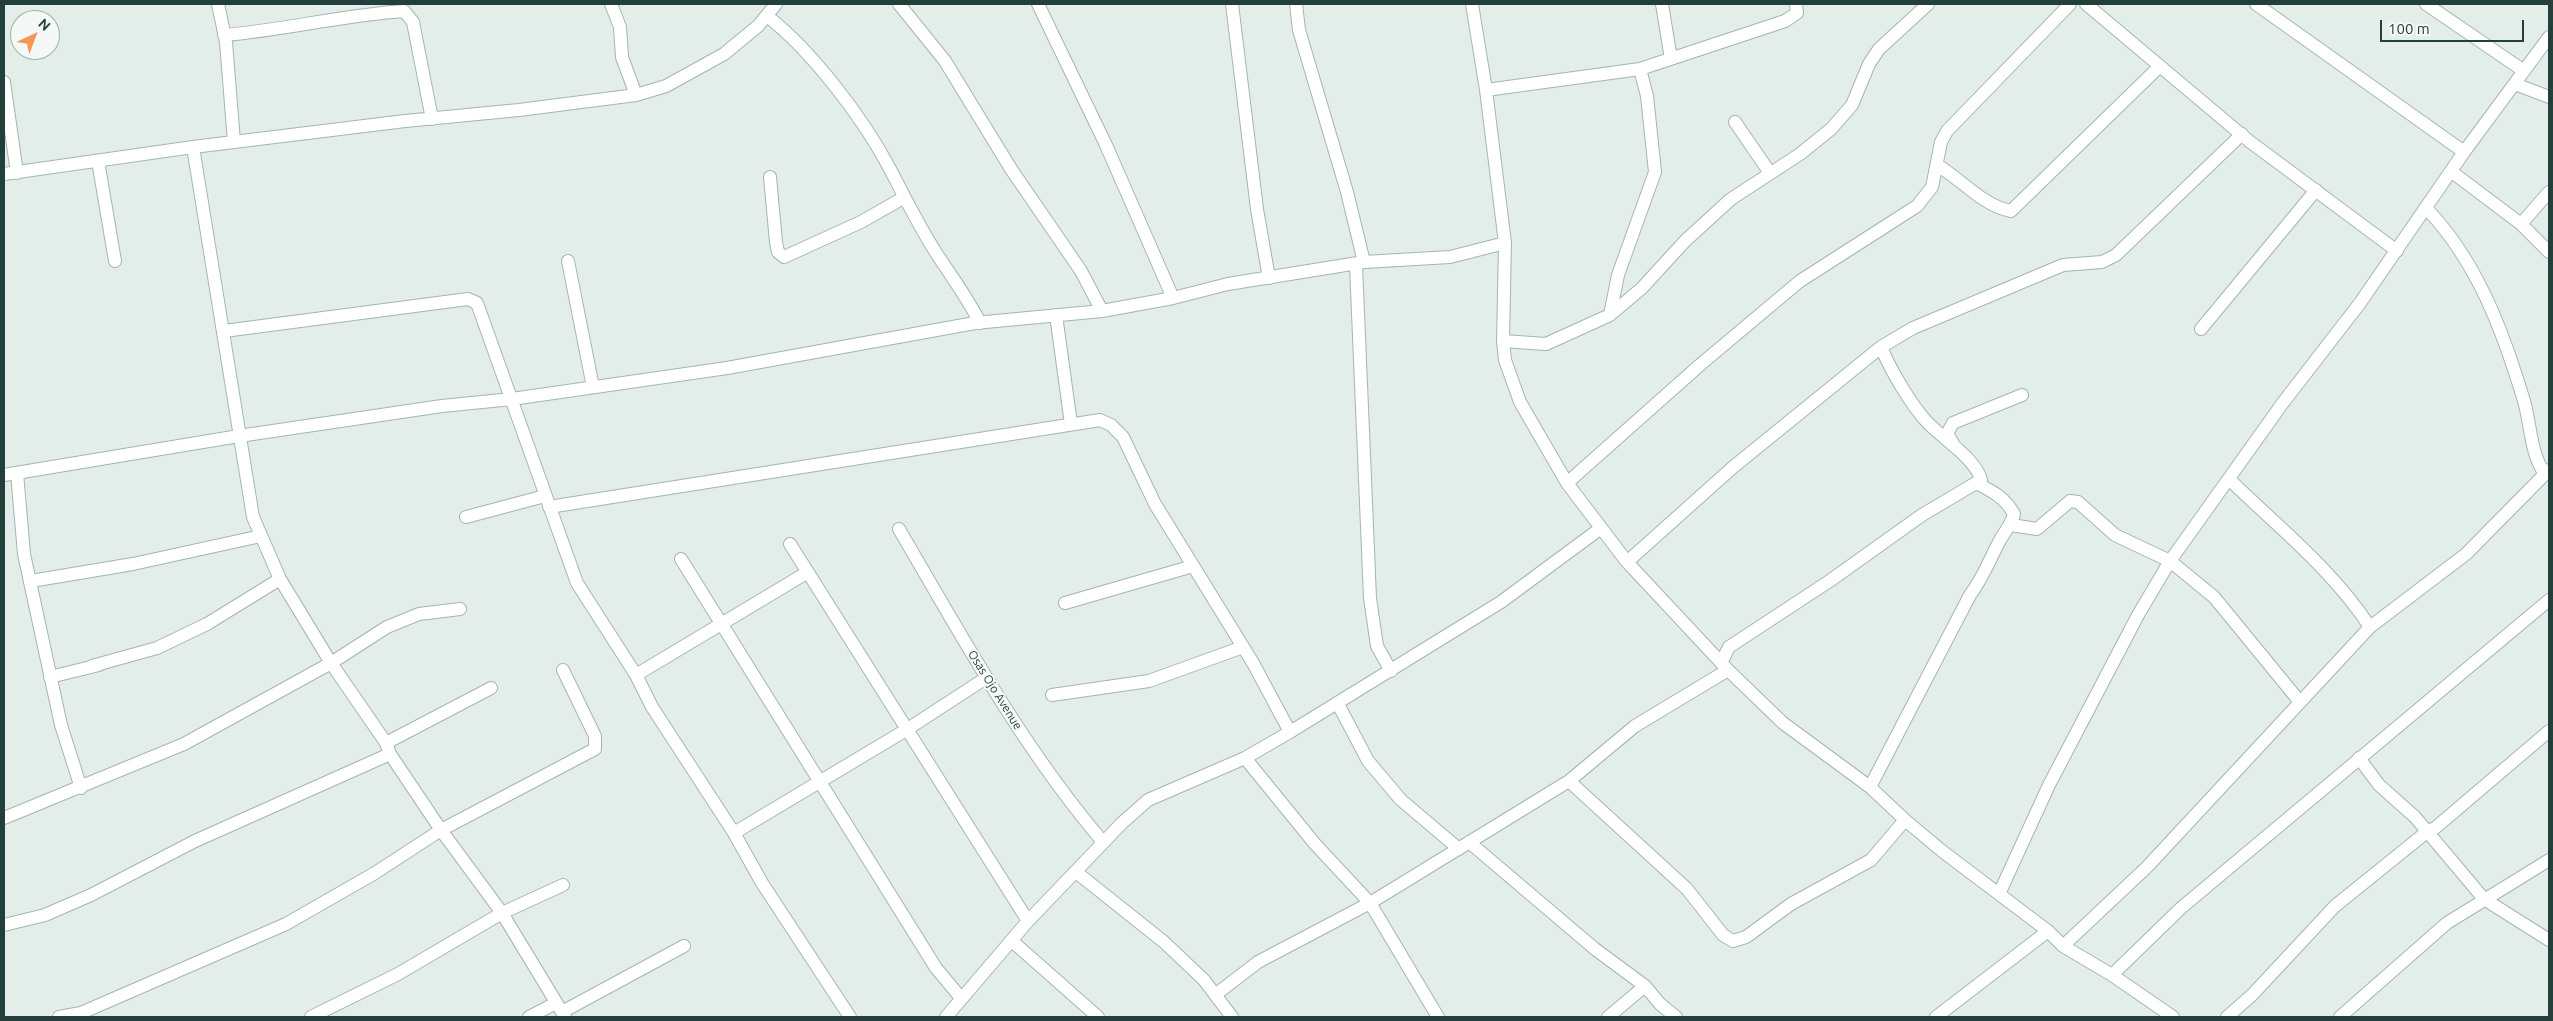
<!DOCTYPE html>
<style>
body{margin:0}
#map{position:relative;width:2553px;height:1021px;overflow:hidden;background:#e3edea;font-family:Ubuntu,sans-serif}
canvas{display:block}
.frame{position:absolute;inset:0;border:5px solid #223f3c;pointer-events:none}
.north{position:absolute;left:10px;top:10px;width:50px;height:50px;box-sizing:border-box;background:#f4f9f7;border:1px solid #a0afac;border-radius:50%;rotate:43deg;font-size:14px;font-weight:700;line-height:20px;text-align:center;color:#223f3c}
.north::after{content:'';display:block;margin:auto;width:18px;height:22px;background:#f5975a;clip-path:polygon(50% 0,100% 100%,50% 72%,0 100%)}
.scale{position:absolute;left:2380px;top:20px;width:144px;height:22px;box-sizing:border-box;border:2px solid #223f3c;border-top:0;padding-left:6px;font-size:15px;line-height:18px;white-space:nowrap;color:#223f3c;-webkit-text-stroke:4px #f4f9f7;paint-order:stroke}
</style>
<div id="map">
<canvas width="2553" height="1021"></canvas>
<div class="frame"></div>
<div class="north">N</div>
<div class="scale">100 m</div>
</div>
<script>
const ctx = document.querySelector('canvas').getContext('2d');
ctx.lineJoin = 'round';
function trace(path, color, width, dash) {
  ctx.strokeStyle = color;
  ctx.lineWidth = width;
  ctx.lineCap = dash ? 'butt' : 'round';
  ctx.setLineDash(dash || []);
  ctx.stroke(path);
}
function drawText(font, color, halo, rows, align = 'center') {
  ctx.font = font + ' Ubuntu,sans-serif';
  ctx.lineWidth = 4;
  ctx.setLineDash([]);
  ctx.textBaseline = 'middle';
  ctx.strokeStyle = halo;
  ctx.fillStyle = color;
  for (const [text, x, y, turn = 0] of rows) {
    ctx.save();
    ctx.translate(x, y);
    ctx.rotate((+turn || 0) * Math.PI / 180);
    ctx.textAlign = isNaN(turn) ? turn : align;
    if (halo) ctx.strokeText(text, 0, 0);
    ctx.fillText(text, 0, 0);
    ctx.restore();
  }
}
const minor = new Path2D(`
 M218 4 226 42 234 142
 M611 4 620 27 622 57 636 95
 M899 4 945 61 1011 169 1081 271 1102 311
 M1038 4 1106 145 1173 298
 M1232 4 1257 209 1269 278
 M1296 4 1299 30 1347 192 1364 262
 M1472 4 1486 90 1505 243 1503 341 1505 360 1520 402 1567 483 1627 562 1728 670 1783 723 1870 787 1905 820 1942 851 2048 931 2063 946 2112 975 2173 1017
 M1662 4 1671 59
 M2086 4 2249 141 2397 251
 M2256 4 2464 152
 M2426 4 2524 71
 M767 16C812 51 863 118 890 169 903 194 915 218 930 243 946 270 966 294 980 323
 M224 35C285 30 343 15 404 11L413 22 432 119
 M4 82 17 173
 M2515 84 2549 97
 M1486 90 1640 69 1785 21 1797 13 1796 4
 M1735 122 1770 173
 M193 147 253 517 280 579 331 663 386 743 390 754 441 830 502 913 565 1017
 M98 161 115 261
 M1937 165C1961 179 1983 206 2011 211L2160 66
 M2452 172 2521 224 2549 252
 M4 174 193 147 405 121 519 110 636 95 666 86 724 54 758 26 776 4
 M770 177 776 242 778 252 784 257 861 222 903 198
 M2426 208C2477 261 2503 331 2524 401 2531 425 2530 453 2545 474
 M2521 224 2549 192
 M568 261 593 387
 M1356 265 1370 598 1377 646 1391 671
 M1056 315 1071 424
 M1610 315 1618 275 1655 172 1647 96 1640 69
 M2201 329 2316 190
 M224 331 468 299 477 303 577 583 636 675 652 707 734 833 762 883 850 1017
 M1503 341 1546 344 1610 315 1642 288 1685 241 1731 199 1800 154 1831 129 1852 105 1869 64 1879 49 1928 4
 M1954 445 1947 434 1953 423 2022 395
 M17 473 24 554 61 725 81 788
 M4 475 239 436 442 406 512 399 727 368 975 323 1102 311 1173 298 1228 284 1364 262 1450 257 1505 243
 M2229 479C2278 527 2332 569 2370 627
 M1567 483 1701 364 1800 281 1917 206 1932 187 1941 142 1947 131 2070 4
 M549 507 1100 420 1111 425 1123 437 1155 504 1253 663 1290 732
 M466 517 545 496
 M2011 525 2037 529 2070 501 2078 502 2115 535 2170 561 2214 597 2300 702
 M899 529C962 637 1022 747 1103 842
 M790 544 1028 921
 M681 559 936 968 961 998
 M1627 562 1732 468 1881 347 1913 328 2063 265 2102 262 2116 255 2242 134
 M31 581 133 564 261 536
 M1065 603 1193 566
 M1721 663 1729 647 1831 580 1922 515 1981 480C1976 459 1942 438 1927 422 1911 405 1890 369 1881 347
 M92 666 157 648 207 624 280 579
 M636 675 808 572
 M50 677 99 665
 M1052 695 1149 681 1243 647
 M1338 704 1368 761 1401 800 1459 849
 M386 743 491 688
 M1245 758 1315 844 1370 903 1438 1017
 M2359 758 2379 785 2415 817 2484 899 2549 940
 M1569 781 1687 889 1723 935 1733 941 1746 937 1791 904 1871 860 1905 820
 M1870 787 1970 595C1983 578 1989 561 1999 542 2004 532 2011 526 2014 514 2005 498 1994 492 1978 484
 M4 818 184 744 331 663 387 627 419 614 460 609
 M734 833 906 730 986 678
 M1469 842 1595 949 1645 986 1660 1004 1676 1017
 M1076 872 1164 942 1204 980 1232 1017
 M1999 894 2049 785 2138 615 2170 561 2282 404 2360 303 2464 152 2549 37
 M4 925 45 915 91 895 195 841 390 754
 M1012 941 1098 1017
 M2063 946 2147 867 2370 627 2466 554 2549 470
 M2112 975 2181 908 2549 600
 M1215 995 1258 962 1370 903 1569 781 1635 726 1728 670
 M562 1012 684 946
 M59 1017 81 1013 286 924 375 873 441 830 595 749V736L563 670
 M311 1017 398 974 502 913 563 885
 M529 1017 556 1003
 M946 1017 1028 921 1122 823 1148 800 1245 758 1290 732 1501 602 1601 528
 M1608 1017 1645 986
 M1936 1017 2048 931
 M2227 1017 2252 995 2335 906 2428 831 2435 828 2549 731
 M2340 1017 2447 923 2549 860`);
const streetNames = [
 ["Osas Ojo Avenue",995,690,58]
];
trace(minor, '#a5b5b2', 14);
trace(minor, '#fff', 12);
drawText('12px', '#223f3c', '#f4f9f7', streetNames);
</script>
